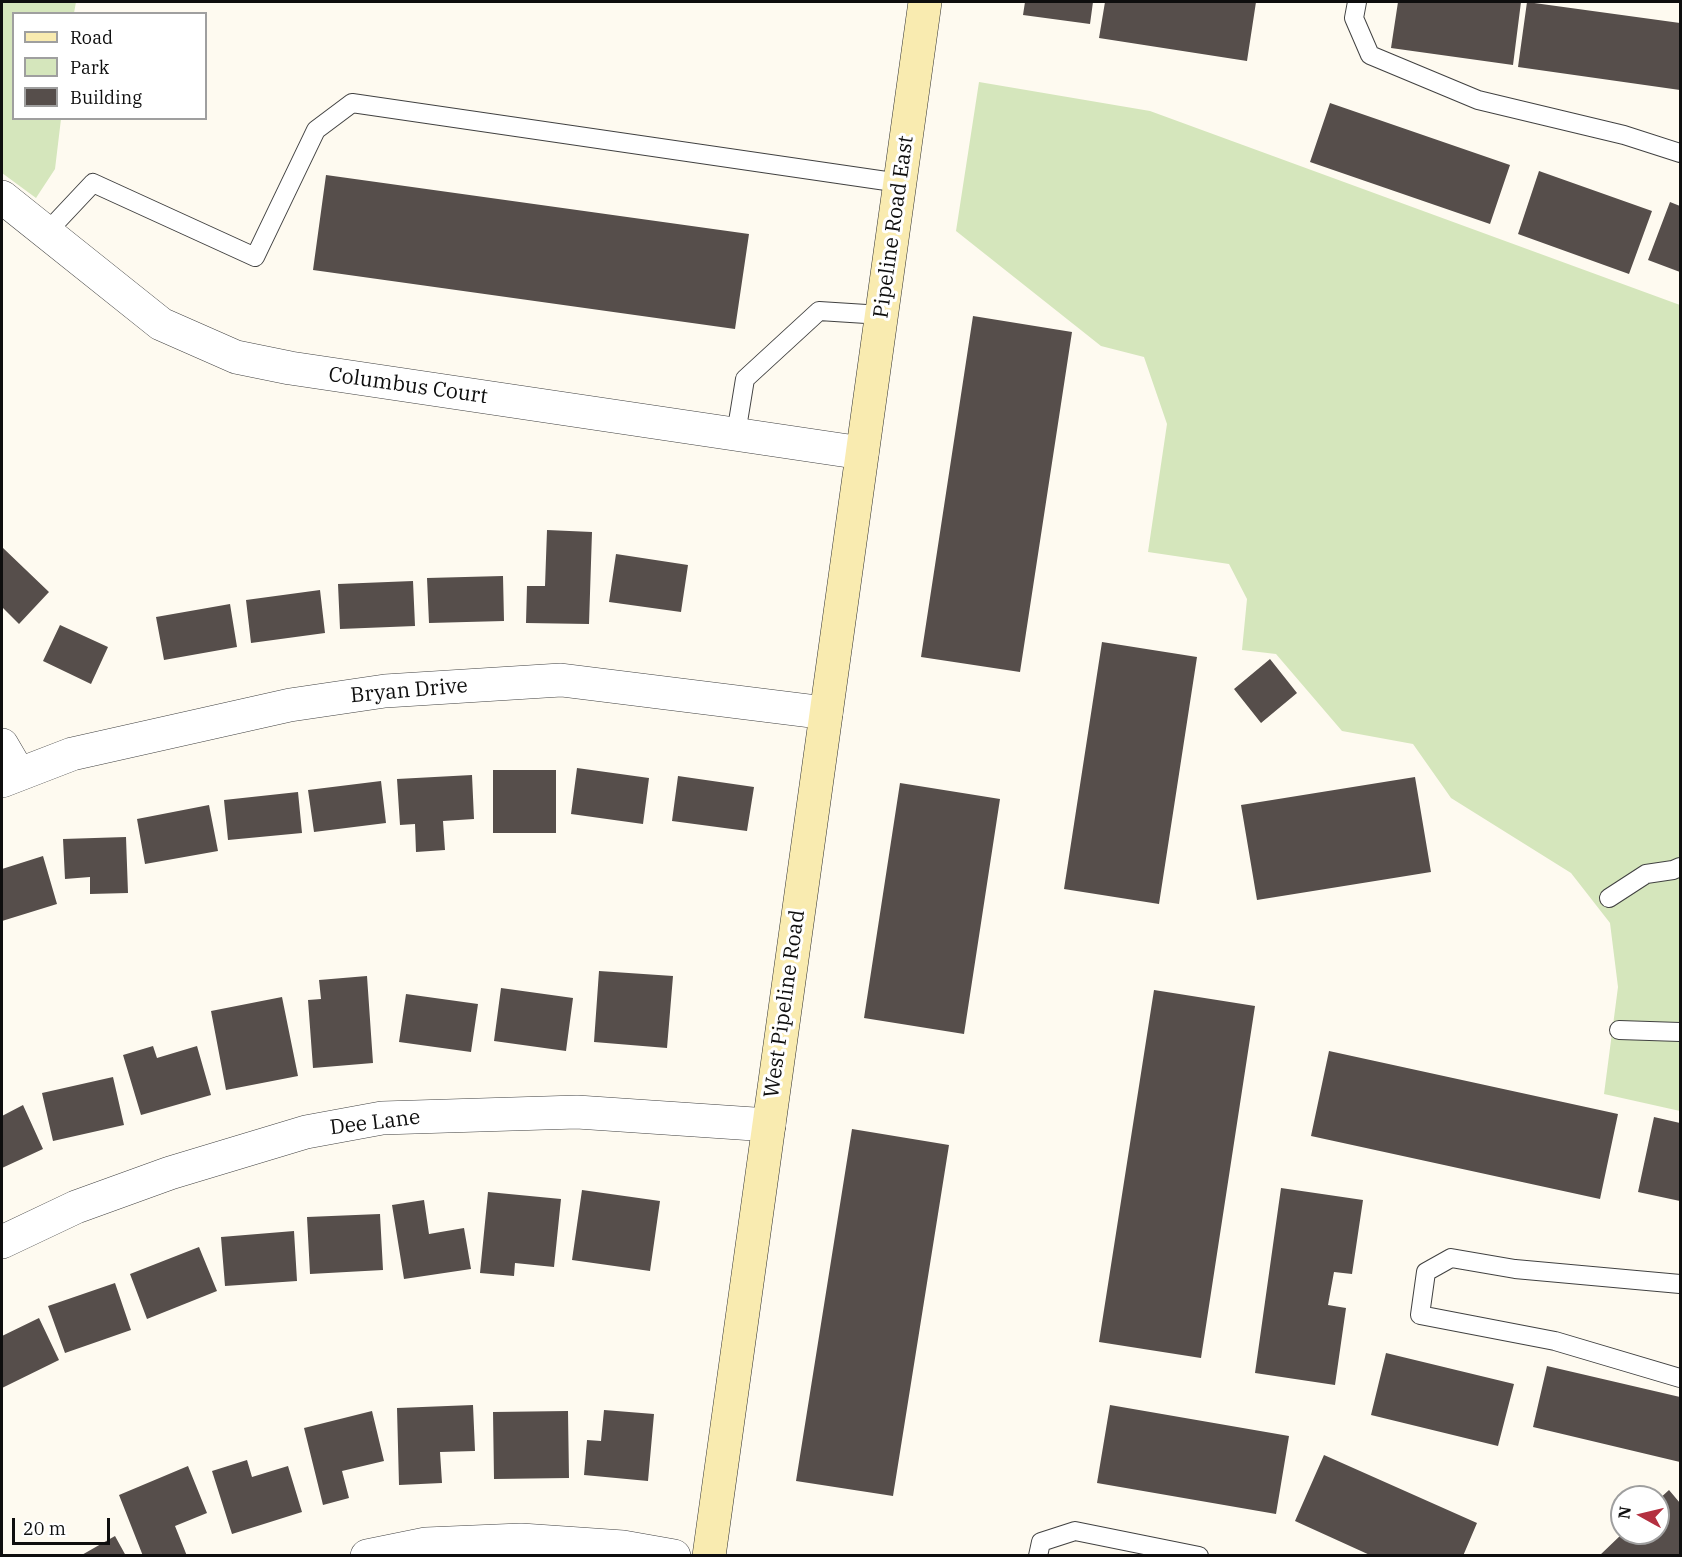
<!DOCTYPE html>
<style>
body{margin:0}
#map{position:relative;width:1682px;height:1557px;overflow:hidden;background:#fefaf0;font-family:"IBM Plex Serif",serif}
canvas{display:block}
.frame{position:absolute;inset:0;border:3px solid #0e0e0e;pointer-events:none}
.legend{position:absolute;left:12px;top:12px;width:195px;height:108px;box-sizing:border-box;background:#fff;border:2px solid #9f9f9f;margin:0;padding:8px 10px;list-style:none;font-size:18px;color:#0e0e0e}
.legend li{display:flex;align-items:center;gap:12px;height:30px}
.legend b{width:30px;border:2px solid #9f9f9f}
.north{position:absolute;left:1610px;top:1485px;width:60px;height:60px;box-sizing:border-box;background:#fff;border:2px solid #9f9f9f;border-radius:50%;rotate:278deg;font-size:16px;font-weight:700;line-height:24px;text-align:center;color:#0e0e0e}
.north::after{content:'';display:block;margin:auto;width:21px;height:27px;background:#b43040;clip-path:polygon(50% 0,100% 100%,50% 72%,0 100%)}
.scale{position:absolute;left:12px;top:1518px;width:98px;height:27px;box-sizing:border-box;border:3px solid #0e0e0e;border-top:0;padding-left:8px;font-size:18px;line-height:21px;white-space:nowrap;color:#0e0e0e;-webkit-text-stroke:4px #fff;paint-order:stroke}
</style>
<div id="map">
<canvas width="1682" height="1557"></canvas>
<div class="frame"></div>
<ul class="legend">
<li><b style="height:8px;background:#f9ebb0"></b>Road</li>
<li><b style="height:16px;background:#d5e6bc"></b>Park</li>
<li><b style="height:16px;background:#564e4b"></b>Building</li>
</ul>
<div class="north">N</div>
<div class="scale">20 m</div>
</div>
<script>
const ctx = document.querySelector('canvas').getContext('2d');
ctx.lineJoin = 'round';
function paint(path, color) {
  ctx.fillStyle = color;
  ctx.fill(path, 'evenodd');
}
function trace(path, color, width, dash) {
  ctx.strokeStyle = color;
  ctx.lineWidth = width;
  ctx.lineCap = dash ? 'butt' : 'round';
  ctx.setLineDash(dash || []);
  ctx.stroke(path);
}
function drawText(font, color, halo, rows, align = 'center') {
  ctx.font = font + ' "IBM Plex Serif",serif';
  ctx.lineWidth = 6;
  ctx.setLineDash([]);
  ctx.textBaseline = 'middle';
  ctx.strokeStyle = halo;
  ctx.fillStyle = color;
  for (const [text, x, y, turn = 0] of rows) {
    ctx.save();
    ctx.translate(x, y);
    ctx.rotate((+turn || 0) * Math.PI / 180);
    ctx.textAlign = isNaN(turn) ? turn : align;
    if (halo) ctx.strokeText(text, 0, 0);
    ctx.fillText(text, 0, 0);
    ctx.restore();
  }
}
const green = new Path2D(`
 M2 2H76L74 13 14 14V118L61 119 55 169 36 198 2 173Z
 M979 82 1150 111 1680 305V1111L1604 1094 1618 987 1610 923 1571 873 1451 798 1413 744 1342 731 1276 654 1242 650 1247 599 1229 564 1148 552 1167 424 1144 357 1101 346 956 231Z`);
const building = new Path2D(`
 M1025 2H1093L1090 24 1023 15Z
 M1105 2H1256L1247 61 1099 38Z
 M1398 2H1521L1513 65 1391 48Z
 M1527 2 1680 23V90L1518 67Z
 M1330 103 1510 165 1490 224 1310 162Z
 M1539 171 1652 211 1629 274 1518 234Z
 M326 175 749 234 735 329 313 270Z
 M1670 202 1680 206V272L1648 260Z
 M973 316 1072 332 1020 672 921 657Z
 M547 530 592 532 589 624 526 623 527 586H545Z
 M2 547 49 592 19 624 2 607Z
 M616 554 688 565 681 612 609 602Z
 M503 576 504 621 429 623 427 578Z
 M413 581 415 626 340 629 338 584Z
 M320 590 325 633 251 643 246 600Z
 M230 604 237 647 164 660 156 617Z
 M60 625 108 647 91 684 43 661Z
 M1102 642 1197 657 1159 904 1064 889Z
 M1270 659 1297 693 1261 723 1234 689Z
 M577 768 649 778 643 824 571 814Z
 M493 770H556V833H493Z
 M472 775 474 819 443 821 445 850 416 852 415 824 400 825 397 779Z
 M678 776 754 787 747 831 672 821Z
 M1415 777 1431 872 1257 900 1241 805Z
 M381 781 386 823 314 832 308 790Z
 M900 783 1000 799 964 1034 864 1018Z
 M298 792 302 833 228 840 224 800Z
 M209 805 218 851 145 864 137 819Z
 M126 837 128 893 90 894V877L65 879 63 839Z
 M43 856 57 904 2 921V869Z
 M599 971 673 976 667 1048 594 1042Z
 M367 976 373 1063 313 1068 308 1000 321 999 319 980Z
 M501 988 573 998 566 1051 494 1041Z
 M1154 990 1255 1006 1201 1358 1099 1342Z
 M406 994 478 1004 471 1052 399 1042Z
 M282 997 298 1076 226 1090 211 1011Z
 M153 1046 157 1058 197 1046 211 1095 141 1115 123 1055Z
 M1329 1051 1618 1114 1600 1199 1311 1136Z
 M113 1077 124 1125 53 1141 42 1093Z
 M23 1105 43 1149 2 1168V1116Z
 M1654 1117 1680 1123V1201L1638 1192Z
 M852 1129 949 1145 893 1496 796 1481Z
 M1281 1188 1363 1200 1352 1274 1334 1272 1328 1305 1346 1308 1335 1385 1255 1373Z
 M582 1190 660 1201 650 1271 572 1260Z
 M488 1192 561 1199 554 1267 515 1263 514 1276 480 1273Z
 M424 1200 429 1234 464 1228 471 1269 404 1279 392 1205Z
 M380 1214 383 1270 310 1274 307 1217Z
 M294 1231 297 1281 225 1286 221 1237Z
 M199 1247 217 1291 147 1319 130 1274Z
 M115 1283 131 1330 65 1353 48 1306Z
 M39 1318 59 1360 2 1388V1336Z
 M1386 1353 1514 1384 1498 1446 1371 1415Z
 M1547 1366 1680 1397V1462L1533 1427Z
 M473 1405 475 1451 440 1452 442 1483 399 1485 397 1408Z
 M1110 1405 1289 1436 1276 1514 1097 1483Z
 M604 1410 654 1414 648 1481 584 1475 587 1440 601 1441Z
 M372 1411 384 1461 342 1471 349 1498 323 1505 304 1428Z
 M568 1411 569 1478 494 1479 493 1412Z
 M1324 1455 1477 1523 1463 1556H1372L1295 1521Z
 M247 1460 252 1477 288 1466 302 1512 232 1534 212 1471Z
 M188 1466 207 1513 175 1526 187 1556H143L119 1495Z
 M1669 1490 1680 1503V1556H1599L1623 1533H1658V1500Z
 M115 1536 126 1556H80Z`);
const lane = new Path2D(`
 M1357 2 1354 18 1370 55 1478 100 1624 135 1680 153
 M46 233 93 183 255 257 316 130 352 103 900 183
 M736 434 745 379 819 311 882 315
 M1609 898 1646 874 1673 870 1680 867
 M1619 1030 1680 1032
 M1680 1284 1515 1269 1451 1258 1426 1272 1420 1315 1555 1341 1680 1378
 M1038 1556 1041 1542 1075 1531 1199 1556`);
const street = new Path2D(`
 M2 197 161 324 236 357 290 368 862 453
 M2 745 19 774
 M2 781 72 754 290 705 385 691 561 680 826 713
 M2 1242 76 1207 170 1173 306 1132 382 1118 577 1112 769 1125
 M367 1556 426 1544 521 1540 623 1547 674 1556`);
const secondary = new Path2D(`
 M709 1556 925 2`);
const streetNames = [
 ["Pipeline Road East",894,227,-82],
 ["Columbus Court",408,386,8],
 ["Bryan Drive",409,691,-5],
 ["West Pipeline Road",785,1004,-82],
 ["Dee Lane",375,1123,-7]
];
paint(green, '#d5e6bc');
paint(building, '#564e4b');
trace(lane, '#414141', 20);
trace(street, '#414141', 34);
trace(secondary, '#303030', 34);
trace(lane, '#fff', 18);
trace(street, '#fff', 33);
trace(secondary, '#f9ebb0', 33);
drawText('21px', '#0e0e0e', '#fff', streetNames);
</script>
